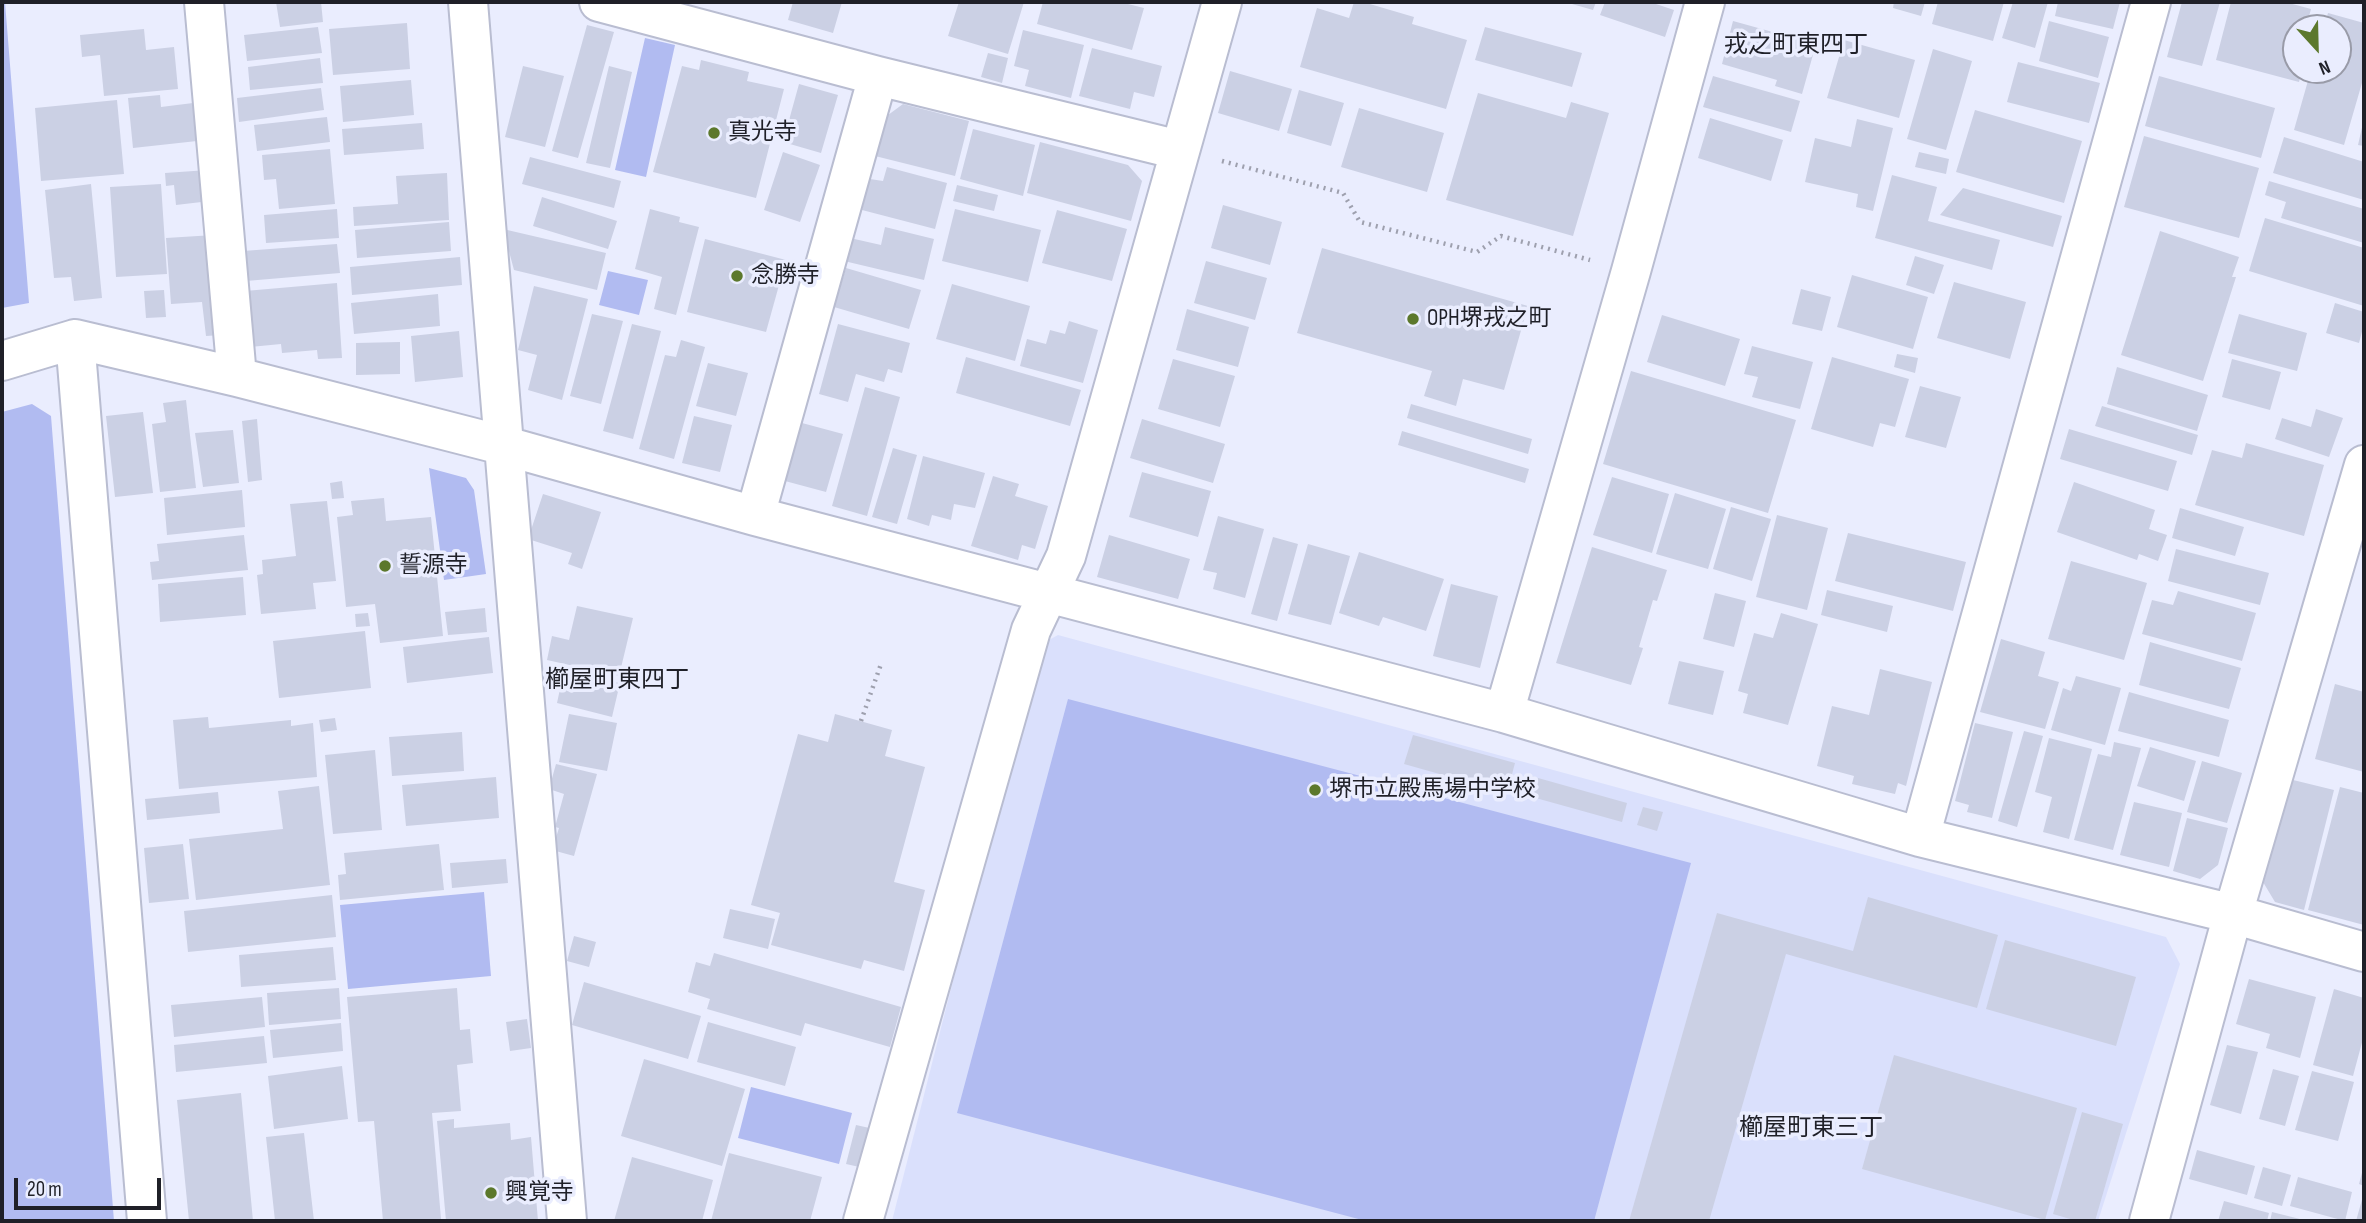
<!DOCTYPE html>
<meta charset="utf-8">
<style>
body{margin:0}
#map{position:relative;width:2366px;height:1223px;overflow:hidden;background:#eaedfe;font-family:"Sofia Sans Condensed",sans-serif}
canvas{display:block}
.frame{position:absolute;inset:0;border:4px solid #1f2028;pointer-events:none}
.north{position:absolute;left:2282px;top:14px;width:70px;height:70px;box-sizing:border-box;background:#eaedfe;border:2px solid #999ba8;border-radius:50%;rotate:158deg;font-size:19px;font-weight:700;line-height:28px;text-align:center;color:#1f2028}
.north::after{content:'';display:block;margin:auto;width:24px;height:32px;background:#5c782c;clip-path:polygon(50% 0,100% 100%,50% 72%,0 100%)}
.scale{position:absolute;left:14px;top:1178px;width:147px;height:32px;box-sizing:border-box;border:4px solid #1f2028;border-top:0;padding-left:9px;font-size:21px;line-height:24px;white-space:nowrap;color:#1f2028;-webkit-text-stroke:5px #eaedfe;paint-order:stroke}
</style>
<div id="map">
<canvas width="2366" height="1223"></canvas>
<div class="frame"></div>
<div class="north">N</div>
<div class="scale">20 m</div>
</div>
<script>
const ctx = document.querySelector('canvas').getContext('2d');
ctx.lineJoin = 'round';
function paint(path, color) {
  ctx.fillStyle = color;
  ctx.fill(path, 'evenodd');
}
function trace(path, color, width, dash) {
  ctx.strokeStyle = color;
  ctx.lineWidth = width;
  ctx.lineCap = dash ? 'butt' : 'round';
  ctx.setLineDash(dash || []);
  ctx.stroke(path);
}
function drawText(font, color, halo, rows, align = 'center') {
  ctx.font = font + ' "Sofia Sans Condensed","Noto Sans JP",sans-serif';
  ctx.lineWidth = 7;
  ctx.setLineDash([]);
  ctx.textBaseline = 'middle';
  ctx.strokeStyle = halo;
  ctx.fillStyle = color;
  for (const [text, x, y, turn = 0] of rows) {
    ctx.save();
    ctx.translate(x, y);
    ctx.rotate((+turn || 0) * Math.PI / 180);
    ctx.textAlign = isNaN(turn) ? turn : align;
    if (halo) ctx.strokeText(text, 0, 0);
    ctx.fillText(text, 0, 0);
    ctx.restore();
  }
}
const built = new Path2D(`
 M1058 635 2166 937 2180 964 2098 1221H892L1038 646Z`);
const green = new Path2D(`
 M2 2H5L29 303 2 308Z
 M645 38 675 45 646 177 615 170Z
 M608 271 648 280 639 315 599 305Z
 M32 404 51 416 114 1221H2V412Z
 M429 468 466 478 474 490 486 574 444 580Z
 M1068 699 1691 863 1594 1221H1366L957 1113Z
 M484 892 491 976 348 989 340 905Z
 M751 1087 852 1113 839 1164 738 1138Z`);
const building = new Path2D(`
 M276 2H321L323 22 280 27Z
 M793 2H842L833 33 788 20Z
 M959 2H1024L1008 54 948 36Z
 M1043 2H1120L1144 8 1132 50 1037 24Z
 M1354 2H1363L1414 17 1412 24 1467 40 1446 109 1300 67 1317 8 1349 18Z
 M1565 2H1596L1593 10Z
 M1605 2H1650L1674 10 1665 37 1600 15Z
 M1894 2H1925L1921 16 1893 8Z
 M1938 2H2004L1993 41 1932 24Z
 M2013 2H2048L2035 48 2002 38Z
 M2058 2H2120L2113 29 2055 16Z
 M2182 2H2220L2202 66 2167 57Z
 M2231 2H2285L2311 9 2306 28H2296V70H2302L2299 82 2216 60Z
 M2328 13 2364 23V76L2344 145 2294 130 2311 70H2338V28H2324Z
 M1733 21 1816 44 1802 94 1775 86 1777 80 1722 64Z
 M2049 21 2109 37 2098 78 2039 61Z
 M407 23 410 69 333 75 329 29Z
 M587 25 614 32 578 158 552 151Z
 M318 27 322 53 247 61 244 35Z
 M1485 27 1582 53 1572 87 1475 60Z
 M144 29 146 50 174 47 178 89 104 96 100 55 82 57 80 35Z
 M1023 30 1084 45 1071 98 1025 86 1029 70 1014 66Z
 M1844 40 1915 60 1899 118 1827 98Z
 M1092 48 1162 66 1154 97 1134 92 1130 109 1079 96Z
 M1933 49 1972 61 1946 150 1907 139Z
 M988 53 1008 58 1002 83 981 77Z
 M320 58 323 83 250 90 248 67Z
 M701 60 749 72 747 81 784 89 756 198 653 172 682 66 699 70Z
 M2018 62 2100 83 2089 123 2007 102Z
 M523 66 564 76 545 147 505 137Z
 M609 66 632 72 610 168 586 163Z
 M1230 71 1292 89 1279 131 1218 113Z
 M1713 76 1800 101 1791 132 1703 107Z
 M2159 76 2275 108 2261 158 2145 126Z
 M411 80 414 115 343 122 340 86Z
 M799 84 838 95 821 153 783 142Z
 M321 88 324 110 239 122 237 98Z
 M1299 90 1344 103 1331 146 1287 133Z
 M1478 93 1566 118 1571 102 1609 113 1573 236 1446 200Z
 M160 95 161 107 193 103 197 141 133 148 128 98Z
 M117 100 124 174 41 181 35 108Z
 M903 104 969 121 955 176 875 156 884 118Z
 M1359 108 1444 133 1427 192 1341 167Z
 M1975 110 2082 141 2064 203 1956 172Z
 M327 117 330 142 257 151 254 125Z
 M1710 118 1783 140 1771 181 1698 158Z
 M1857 119 1893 128 1873 211 1856 207 1858 194 1805 182 1815 138 1851 147Z
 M422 123 424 149 344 155 342 129Z
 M2363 123H2364V146L2358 145Z
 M973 129 1035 145 1023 196 960 179Z
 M2144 136 2259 168 2239 238 2124 207Z
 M2284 137 2364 162V200L2273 173Z
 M1040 142 1128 165 1142 181 1131 221 1027 193Z
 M330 149 335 204 279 209 276 179 264 180 262 155Z
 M783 152 820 165 800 222 764 210Z
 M1919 152 1949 159 1946 174 1915 167Z
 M530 157 621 181 614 208 522 184Z
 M887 167 947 183 935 229 862 210 870 179 883 181Z
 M208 170 210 201 176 205 174 185 166 186 165 173Z
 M447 173 449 220 354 226 353 207 398 204 396 176Z
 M1892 175 1937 187 1928 221 2000 240 1992 270 1875 238Z
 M2269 181 2364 209V243L2281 218 2286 202 2265 195Z
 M91 184 102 298 74 301 71 277 54 278 45 190Z
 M161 184 167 274 116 277 110 187Z
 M957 185 998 195 994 211 953 201Z
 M1963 188 2062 216 2053 247 1940 215Z
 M542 197 617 221 608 249 533 226Z
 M1223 205 1282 222 1270 265 1211 248Z
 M337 209 339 238 266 243 264 215Z
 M650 209 680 217 679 222 699 227 676 315 654 309 662 277 635 269Z
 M955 209 1041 230 1028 282 942 261Z
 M1057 210 1127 229 1112 281 1042 263Z
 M2265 218 2364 248V306L2249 271Z
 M449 222 451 251 357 258 355 230Z
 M885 227 934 239 924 280 844 261 850 238 881 245Z
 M503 229 606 253 597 290 514 270Z
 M2160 231 2239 257 2232 277H2236L2203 381 2121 355Z
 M214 235 221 335 206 336 202 302 171 304 166 238Z
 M705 239 786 260 766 332 687 312Z
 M337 244 340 273 246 281 243 251Z
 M1322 248 1528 306 1504 390 1463 379 1456 406 1424 396 1432 371 1297 333Z
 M1915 256 1944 265 1934 294 1906 285Z
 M460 257 462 285 352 295 350 267Z
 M1206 261 1267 278 1255 320 1194 303Z
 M846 268 921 290 909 329 834 307Z
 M1852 275 1928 297 1913 349 1837 327Z
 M1954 282 2026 302 2010 359 1937 338Z
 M337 283 342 358 318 359 317 350 282 353 281 344 250 347 245 291Z
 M952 284 1030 306 1015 361 936 339Z
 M534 286 588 299 562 400 528 390 537 355 518 350Z
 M1801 289 1831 297 1822 331 1792 324Z
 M164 290 166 317 146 318 144 291Z
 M438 294 440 326 354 334 351 303Z
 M2335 303 2364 312V324L2359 343 2326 333Z
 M1187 309 1249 327 1238 367 1176 350Z
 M592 314 623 321 601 404 570 396Z
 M2239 314 2307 333 2297 371 2228 353Z
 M1662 315 1740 339 1725 386 1647 362Z
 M1069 321 1098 330 1083 383 1020 366 1027 339 1046 344 1050 330 1065 334Z
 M632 324 661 331 633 439 603 431Z
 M838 324 910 343 902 373 888 369 884 382 856 374 848 402 819 394Z
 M459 331 463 377 415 382 411 336Z
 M681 340 705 347 674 459 639 449 665 355 676 357Z
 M400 342V374L356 375V343Z
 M1752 346 1813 362 1800 409 1752 397 1758 377 1744 374Z
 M1897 354 1918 358 1915 373 1894 367Z
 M966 357 1081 390 1070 426 956 393Z
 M1832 357 1909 379 1895 427 1880 423 1873 447 1811 429Z
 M1173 359 1235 376 1220 427 1158 409Z
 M2232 359 2281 372 2270 410 2222 397Z
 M708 363 748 373 736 416 696 406Z
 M2117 367 2208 395 2197 431 2107 404Z
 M1631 371 1796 420 1768 513 1603 464Z
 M1920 386 1961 397 1946 448 1905 437Z
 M865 387 900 397 867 516 832 506Z
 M186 400 196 488 160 492 152 424 166 422 163 403Z
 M1411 404 1532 439 1528 454 1407 418Z
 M2102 406 2198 435 2192 455 2095 426Z
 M2316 409 2343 418 2329 457 2275 439 2282 418 2311 427Z
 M143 412 153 493 115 497 106 416Z
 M694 416 732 425 720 472 682 463Z
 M257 419 262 480 248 482 242 421Z
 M1142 419 1225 444 1213 483 1130 458Z
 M802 423 843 434 826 492 785 481Z
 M2069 429 2177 461 2168 491 2060 459Z
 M233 430 239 483 203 487 195 433Z
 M1402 431 1529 469 1525 483 1398 445Z
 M2246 443 2324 465 2304 536 2195 505 2212 450 2242 458Z
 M893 448 917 455 897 524 872 517Z
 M923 456 985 473 975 508 954 504 951 520 932 515 929 526 907 519Z
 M1142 472 1211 491 1198 537 1129 517Z
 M993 476 1019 484 1015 496 1048 506 1035 549 1022 545 1018 560 971 546Z
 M1612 477 1669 494 1652 553 1593 535Z
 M342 481 344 498 332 499 330 483Z
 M2074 482 2155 510 2149 529 2167 535 2158 561 2139 554 2137 560 2057 532Z
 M242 490 245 527 167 535 164 498Z
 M1675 493 1726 509 1708 569 1656 554Z
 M543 494 601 512 582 569 568 564 572 553 528 539Z
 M384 498 386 521 431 517 443 636 380 643 375 604 346 607 337 517 353 515 351 501Z
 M327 501 336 581 313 583 316 609 261 614 257 575 263 574 262 560 296 556 290 504Z
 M1731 507 1771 519 1752 581 1713 569Z
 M2180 508 2244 527 2235 556 2172 538Z
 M1777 515 1828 528 1807 610 1756 597Z
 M1218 516 1264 529 1245 598 1213 589 1217 573 1203 570Z
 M1848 533 1966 562 1953 611 1835 581Z
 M244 535 248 570 152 580 150 562 159 561 157 544Z
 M1109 535 1190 559 1178 599 1097 577Z
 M1273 537 1298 544 1277 621 1251 614Z
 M1308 544 1350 556 1331 625 1288 614Z
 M1592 547 1667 570 1657 601 1653 600 1639 647 1643 648 1631 685 1556 663Z
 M2176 549 2269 573 2260 605 2168 581Z
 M1359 552 1444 579 1426 631 1383 617 1379 626 1339 613Z
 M2071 561 2147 583 2124 660 2048 639Z
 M243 577 246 615 160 622 158 584Z
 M1451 584 1498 596 1480 668 1433 656Z
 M1827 590 1893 606 1887 632 1821 615Z
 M2178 591 2256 613 2242 661 2142 634 2152 600 2173 605Z
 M1715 593 1746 601 1734 647 1703 639Z
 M577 606 633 618 619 676 547 660 552 636 569 640Z
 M485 608 487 632 448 635 445 612Z
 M368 613 370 626 356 627 355 614Z
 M1781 613 1818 624 1788 725 1743 713 1748 694 1738 691 1754 633 1773 638Z
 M365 631 371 688 279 698 273 641Z
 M489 637 493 673 407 683 403 647Z
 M2001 639 2045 652 2038 676 2059 682 2045 729 1980 712Z
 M2150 642 2241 668 2229 709 2139 685Z
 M1679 661 1724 671 1713 715 1668 704Z
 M1880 669 1932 682 1906 786 1898 783 1895 794 1852 784 1854 776 1817 766 1832 706 1869 715Z
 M575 671 620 683 612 717 557 703 560 689 570 691Z
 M2076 676 2121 688 2105 745 2051 730 2063 688 2071 691Z
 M2335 684 2364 692V772L2315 759Z
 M2129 692 2229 720 2219 757 2118 731Z
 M569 714 617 723 607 771 559 762Z
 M835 714 892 730 885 756 925 767 894 882 925 890 904 971 864 960 861 969 771 945 780 913 751 905 798 734 828 742Z
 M208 717 209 728 291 720V726L313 723 317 777 179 789 173 720Z
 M335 718 337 730 321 732 319 720Z
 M1975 723 2013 732 1992 818 1967 812 1969 805 1955 801Z
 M2024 731 2043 736 2017 827 1998 821Z
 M462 732 464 771 392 776 389 737Z
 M1413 735 1515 763 1507 793 1404 764Z
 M2049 738 2092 749 2069 839 2043 832 2052 797 2035 792Z
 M2114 742 2141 748 2113 850 2074 840 2098 754 2111 757Z
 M2150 747 2196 761 2184 801 2137 786Z
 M375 750 382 830 333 834 325 755Z
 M2202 761 2242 773 2227 823 2187 812Z
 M556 764 597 774 574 856 552 850 559 828 555 827 564 794 549 789Z
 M1531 776 1627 803 1622 822 1525 795Z
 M496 777 499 818 406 826 402 785Z
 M2289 779 2334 790 2304 910 2275 902 2263 882Z
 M319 786 330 885 196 900 189 839 283 829 278 791Z
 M2340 787 2364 793V925L2308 910Z
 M218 792 220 813 147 820 145 799Z
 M2134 802 2182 813 2169 867 2120 855Z
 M1643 807 1663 812 1657 831 1637 825Z
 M2187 818 2228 828 2218 865 2200 879 2173 871Z
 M183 844 189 899 149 903 144 848Z
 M439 844 444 890 340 900 338 875 346 874 344 853Z
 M506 859 508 883 452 888 450 863Z
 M332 895 336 937 188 952 184 911Z
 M1868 897 1998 935 1977 1008 1786 954 1709 1221H1629L1717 913 1853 951Z
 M730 909 775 919 768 949 723 938Z
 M574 936 596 942 589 967 567 961Z
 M2005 940 2136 977 2116 1046 1986 1009Z
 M333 947 336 980 241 987 239 955Z
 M714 953 901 1007 890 1047 805 1023 801 1036 707 1009 710 999 688 992 696 962 710 966Z
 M2249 979 2316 997 2300 1058 2266 1048 2270 1034 2236 1024Z
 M584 982 701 1016 688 1059 572 1025Z
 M339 988 341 1019 269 1025 267 993Z
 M457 988 460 1030 470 1029 473 1063 457 1065 461 1111 432 1113 441 1219 383 1221 374 1121 358 1122 347 997Z
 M2334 989 2364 998V1035L2353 1076 2313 1065Z
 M262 997 265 1027 174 1037 171 1005Z
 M527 1019 531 1048 510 1051 506 1022Z
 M708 1022 796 1047 785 1086 697 1062Z
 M341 1023 343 1051 273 1058 270 1030Z
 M264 1036 267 1063 176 1072 174 1045Z
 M2227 1045 2258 1052 2241 1114 2210 1105Z
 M1894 1055 2077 1108 2045 1220 1862 1169Z
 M644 1059 745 1089 722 1166 621 1136Z
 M342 1066 348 1119 274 1129 268 1076Z
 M2273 1069 2299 1076 2285 1126 2259 1119Z
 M2312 1071 2354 1082 2338 1141 2295 1130Z
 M241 1093 253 1221H189L177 1100Z
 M2082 1112 2123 1124 2095 1221H2077L2053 1214Z
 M454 1119V1128L510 1123 511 1140 531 1137 538 1221H446L437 1121Z
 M856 1125 874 1129 864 1168 846 1164Z
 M304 1133 314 1221H275L266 1137Z
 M2197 1150 2255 1166 2247 1195 2189 1179Z
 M729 1153 822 1177 810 1221H711Z
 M632 1157 713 1180 702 1221H614Z
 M2263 1167 2291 1175 2282 1206 2254 1198Z
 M2363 1169H2364V1186L2359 1184Z
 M2298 1177 2352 1192 2345 1221 2290 1206Z
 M2363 1196 2364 1221H2356Z
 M2224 1201 2269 1213 2267 1221H2218Z
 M2272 1212 2304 1220V1221H2270Z`);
const path = new Path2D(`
 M1222 161 1343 193 1360 222 1477 252 1501 236 1590 260
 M861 721 881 664`);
const minor = new Path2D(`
 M204 2 237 377
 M468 2 567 1221
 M599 2 878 76 1179 150
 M75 339 147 1221
 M2 361 75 339 237 377 502 445 755 516 1504 713 1920 837 2233 914 2364 952
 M755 516 878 76
 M1504 713 1631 271 1705 2
 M1920 837 2151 2
 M863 1221 1031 630 1066 556 1222 2
 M2149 1221 2233 914 2364 465`);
const markers = [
 [714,133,7,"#5c782c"],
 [737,276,7,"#5c782c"],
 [1413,319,7,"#5c782c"],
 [385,566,7,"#5c782c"],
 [1315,790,7,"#5c782c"],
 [491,1193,7,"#5c782c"]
];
const poiNames = [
 ["真光寺",728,133],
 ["念勝寺",751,276],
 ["OPH堺戎之町",1427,319],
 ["誓源寺",399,566],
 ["堺市立殿馬場中学校",1329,790],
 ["興覚寺",505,1193]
];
const neighbourhoodNames = [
 ["戎之町東四丁",1796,46],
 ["櫛屋町東四丁",617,681],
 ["櫛屋町東三丁",1811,1129]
];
paint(built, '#dae0fc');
paint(green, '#b1bbf1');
paint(building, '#cbd0e4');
trace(minor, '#b9bdd1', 42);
trace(path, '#9ea0ae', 4.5, [2, 5]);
trace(minor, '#fff', 38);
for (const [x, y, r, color] of markers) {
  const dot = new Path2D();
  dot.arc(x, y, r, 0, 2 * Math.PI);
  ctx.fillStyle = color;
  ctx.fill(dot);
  trace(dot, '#eaedfe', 2.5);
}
drawText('23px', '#1f2028', '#eaedfe', poiNames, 'left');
drawText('24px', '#1f2028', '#eaedfe', neighbourhoodNames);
</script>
